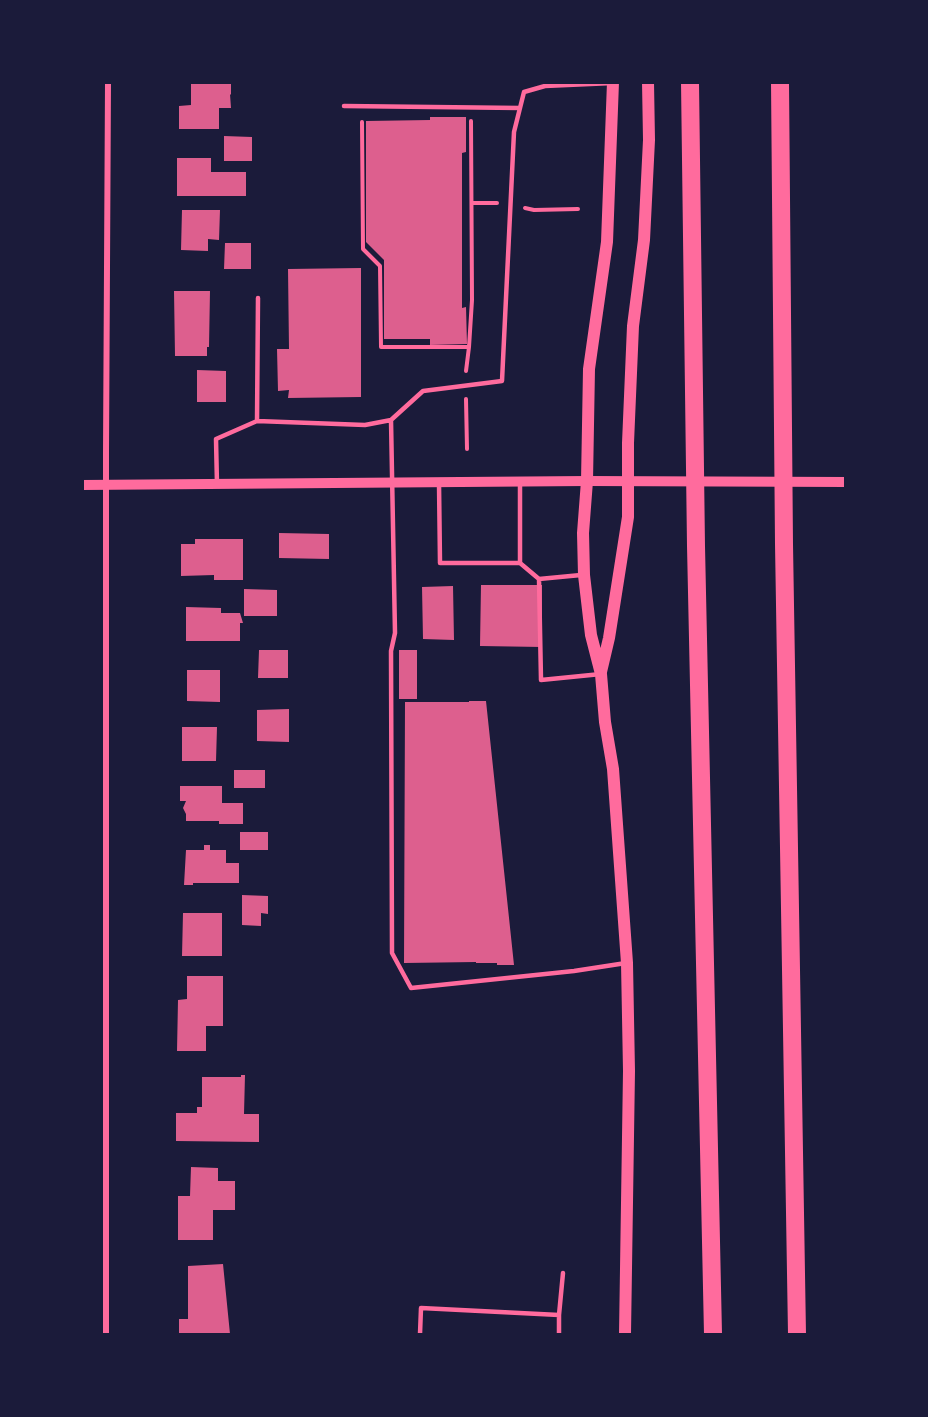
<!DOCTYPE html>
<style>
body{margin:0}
#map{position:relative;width:928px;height:1417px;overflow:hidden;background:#1b1b3a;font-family:"Zilla Slab",serif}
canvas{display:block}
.frame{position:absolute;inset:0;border:84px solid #1b1b3a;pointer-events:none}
</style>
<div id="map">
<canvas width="928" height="1417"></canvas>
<div class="frame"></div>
</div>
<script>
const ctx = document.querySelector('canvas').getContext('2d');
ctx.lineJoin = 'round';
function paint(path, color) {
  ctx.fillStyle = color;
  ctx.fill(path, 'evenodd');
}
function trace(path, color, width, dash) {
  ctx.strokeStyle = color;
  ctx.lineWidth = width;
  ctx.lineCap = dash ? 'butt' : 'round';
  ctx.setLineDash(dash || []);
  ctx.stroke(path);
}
const building = new Path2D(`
 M191 82H231V95L230 94 231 108H219V129H179V106L191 105Z
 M430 117H466V152L462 153V308L466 307 467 344 430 345V339H384V260L366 242V121L430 120Z
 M224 136 252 137V161H224Z
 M177 158H211V172H246V196H177Z
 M182 210H220L219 240 208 239V251L181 250Z
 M225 243H251V269H224Z
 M361 268V397L288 398 289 390 278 391 277 349H289L288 269Z
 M174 291H210L209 347H207V356H175Z
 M197 370 226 371V402H197Z
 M279 533 329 534V559L279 558Z
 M195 539H243V580H214V575L181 576V544H195Z
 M481 585H542V647L480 646Z
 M453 586 454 640 423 639 422 587Z
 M244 589 277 590V616H244Z
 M186 607 221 608V613H240L243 623H240V641H186Z
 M259 650H288V678H258Z
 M399 650H417V699H399Z
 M187 670H220V702L187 701Z
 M469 701H486L514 965H497V963H476V962L404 963 405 702H469Z
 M289 709V742L257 741V710Z
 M182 727H217L216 761H182Z
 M234 770H265V788H234Z
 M180 786H222V803H243V824H219V821H186V814L183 808 186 801H180Z
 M240 832H268V850H240Z
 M204 845H210V850H226V863H239V883H193V885H184L186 850H204Z
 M242 895 268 896V914L261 913V926L242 925Z
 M183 913H222V956H182Z
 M187 976H223V1026H206V1051H177L178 1000 187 999Z
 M241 1075H245L244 1114H259V1142L176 1141V1113H197V1107H202V1077H241Z
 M191 1167 218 1168V1181H235V1210H213V1240H178V1196H190Z
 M223 1264 230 1334H179V1319H188V1266Z`);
const path = new Path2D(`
 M362 122 363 249 380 266 381 347H469L472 300 471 121
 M472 203H497
 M525 208 534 210 578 209
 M466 371 469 347
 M466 399 467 449`);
const service = new Path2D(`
 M613 83 545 86 524 92 514 132 502 381 423 391 391 420 395 633 391 651 392 953 411 988 574 971 626 963
 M344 106 520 108
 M257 421 258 298
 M520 482V563
 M439 483 440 563H520L539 579 541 680 601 674
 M217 485 216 439 257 421 365 425 391 420
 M539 579 581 575
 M559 1315 563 1273
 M420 1334 421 1308 559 1315V1334`);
const minor = new Path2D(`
 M106 1334V452L108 82`);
const tertiary = new Path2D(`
 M82 485 587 481 846 482`);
const secondary = new Path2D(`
 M613 82 607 242 589 369 587 481 583 533 584 575 591 635 601 674 605 722 613 769 627 963 629 1071 625 1334
 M601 672 609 638 628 517V443L633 326 644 240 649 140 648 82`);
const motorway = new Path2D(`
 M690 82 696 546 713 1334
 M780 82 784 544 797 1334`);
paint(building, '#dd5f8e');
trace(path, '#ff6b9d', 4);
trace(service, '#ff6b9d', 4.5);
trace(minor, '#ff6b9d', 6);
trace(tertiary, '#ff6b9d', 10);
trace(secondary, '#ff6b9d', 12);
trace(motorway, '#ff6b9d', 18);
</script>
